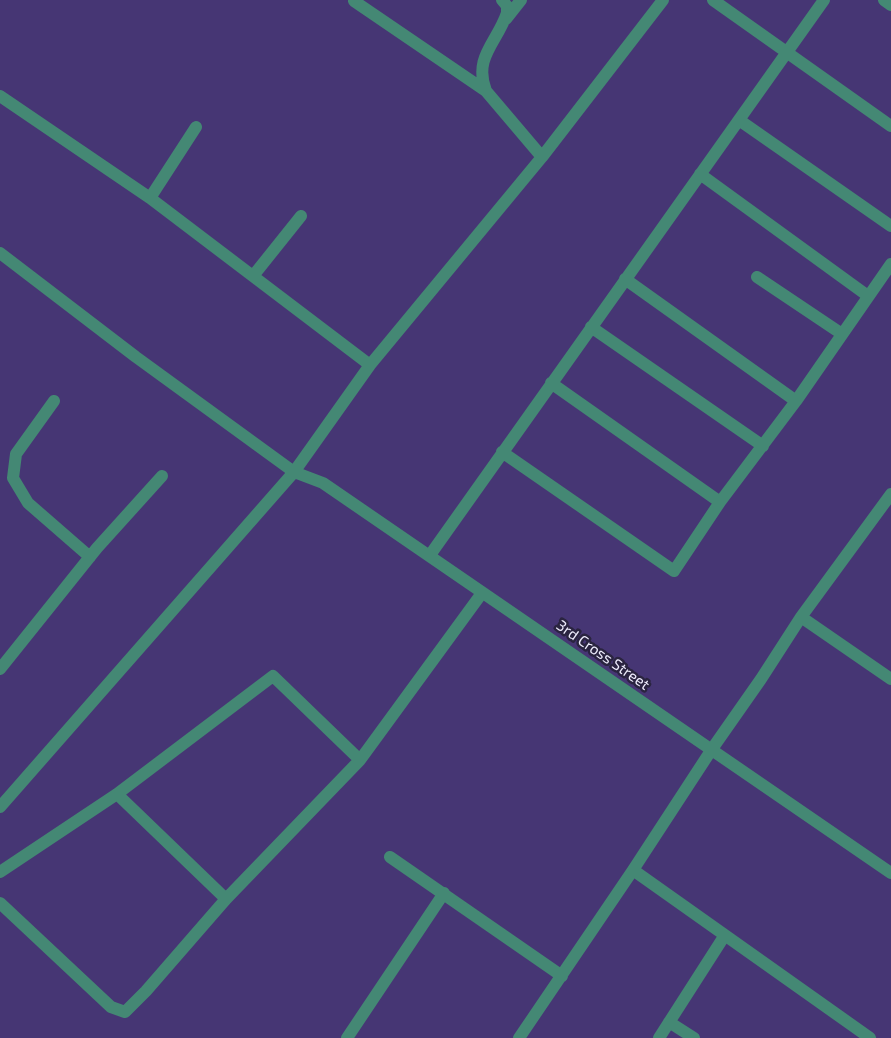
<!DOCTYPE html>
<style>
body{margin:0}
canvas{display:block;background:#463674}
</style>
<canvas width="891" height="1038"></canvas>
<script>
const ctx = document.querySelector('canvas').getContext('2d');
ctx.lineJoin = 'round';
function trace(path, color, width, dash) {
  ctx.strokeStyle = color;
  ctx.lineWidth = width;
  ctx.lineCap = dash ? 'butt' : 'round';
  ctx.setLineDash(dash || []);
  ctx.stroke(path);
}
function drawText(font, color, halo, rows, align = 'center') {
  ctx.font = font + ' "Exo 2",sans-serif';
  ctx.lineWidth = 5;
  ctx.setLineDash([]);
  ctx.textBaseline = 'middle';
  ctx.strokeStyle = halo;
  ctx.fillStyle = color;
  for (const [text, x, y, turn = 0] of rows) {
    ctx.save();
    ctx.translate(x, y);
    ctx.rotate((+turn || 0) * Math.PI / 180);
    ctx.textAlign = isNaN(turn) ? turn : align;
    if (halo) ctx.strokeText(text, 0, 0);
    ctx.fillText(text, 0, 0);
    ctx.restore();
  }
}
const minor = new Path2D(`
 M502 0 507 6V13C497 43 473 57 486 91L542 157
 M713 0 891 126
 M884 0 891 5
 M354 1 486 91
 M506 19 521 0
 M0 96 150 198 370 365
 M739 120 891 226
 M700 174 868 296
 M150 198 196 127
 M0 253 136 357 294 472 323 483 891 873
 M253 276 301 216
 M757 277 842 334
 M625 279 796 401
 M591 327 763 446
 M551 383 720 502
 M54 401 16 454 13 478 28 503 90 557
 M502 452 674 571 720 502 796 401 891 264
 M430 555 824 0
 M801 617 891 679
 M0 669 97 548 162 476
 M360 760 482 593
 M0 807 294 472 370 365 542 157 663 0
 M390 857 562 976
 M633 870 870 1038
 M0 872 117 794 273 676 360 760 226 899 117 794
 M0 903 111 1007 125 1012 146 991 226 899
 M669 1022 694 1038
 M347 1038 444 893
 M519 1038 633 870 712 749 761 679 801 617 891 494
 M659 1038 725 935`);
const streetNames = [
 ["3rd Cross Street",603,655,35]
];
trace(minor, '#448874', 12);
drawText('15px', '#eeecfc', '#2a2440', streetNames);
</script>
